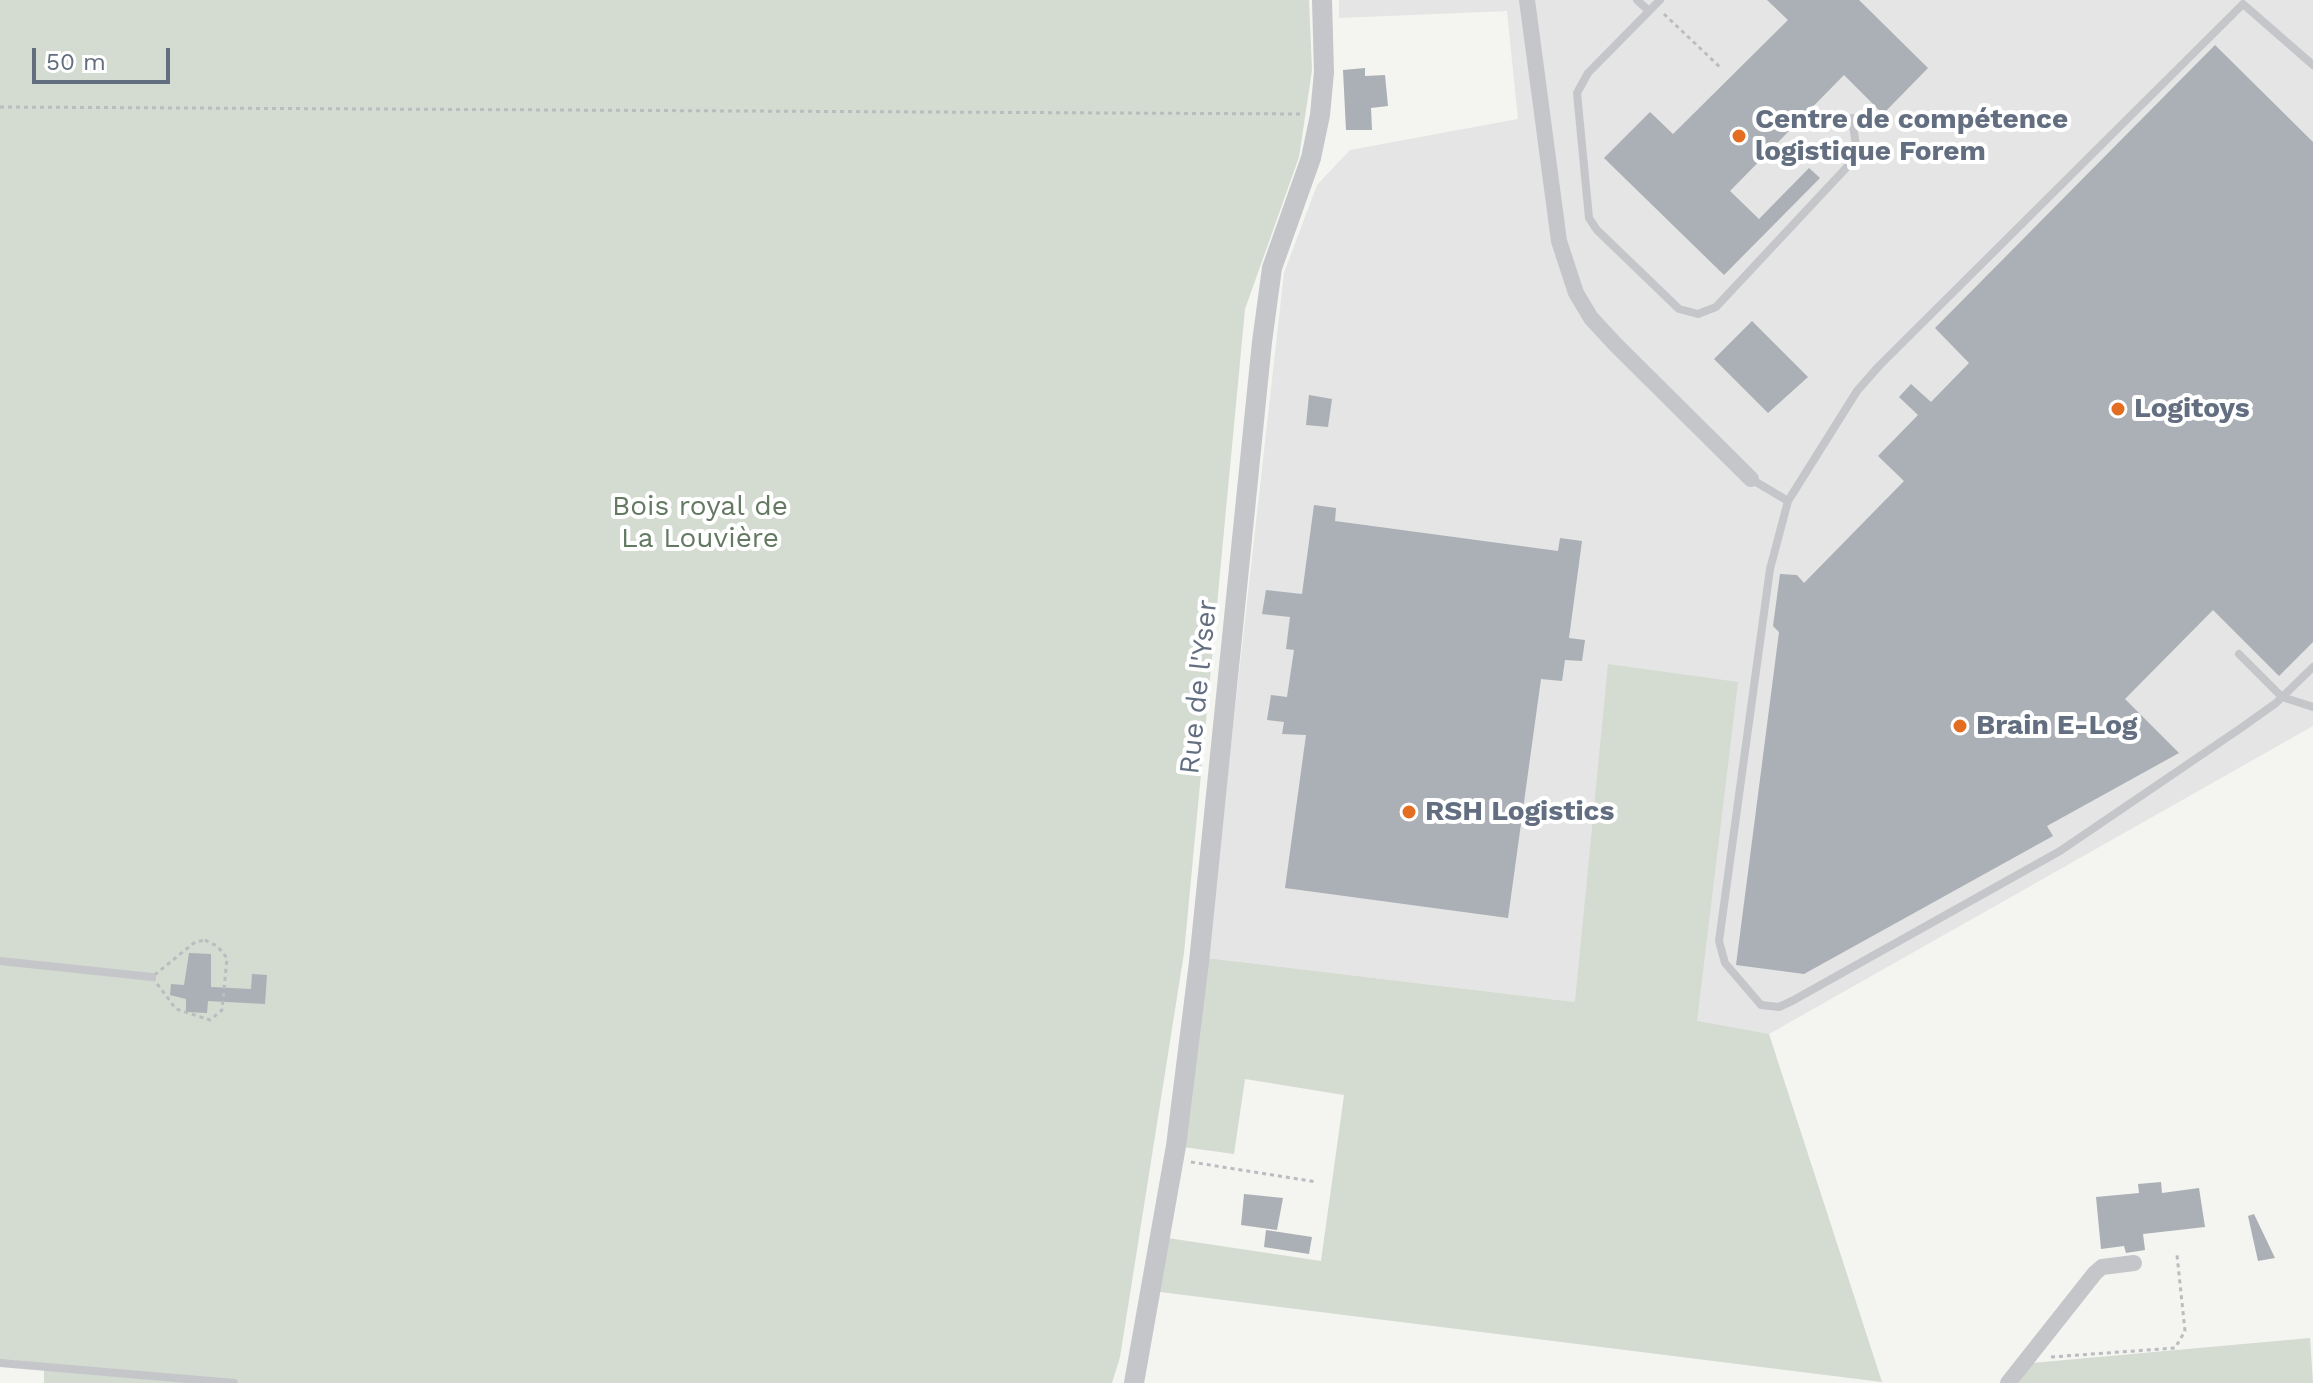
<!DOCTYPE html>
<meta charset="utf-8">
<style>
body{margin:0}
#map{position:relative;width:2313px;height:1383px;overflow:hidden;background:#f4f4f0;font-family:"Work Sans",sans-serif}
canvas{display:block}
.scale{position:absolute;left:32px;top:48px;width:138px;height:36px;box-sizing:border-box;border:4px solid #636f81;border-top:0;padding-left:10px;font-size:24px;line-height:28px;white-space:nowrap;color:#636f81;-webkit-text-stroke:6px #fff;paint-order:stroke}
</style>
<div id="map">
<canvas width="2313" height="1383"></canvas>
<div class="scale">50 m</div>
</div>
<script>
const ctx = document.querySelector('canvas').getContext('2d');
ctx.lineJoin = 'round';
function paint(path, color) {
  ctx.fillStyle = color;
  ctx.fill(path, 'evenodd');
}
function trace(path, color, width, dash) {
  ctx.strokeStyle = color;
  ctx.lineWidth = width;
  ctx.lineCap = dash ? 'butt' : 'round';
  ctx.setLineDash(dash || []);
  ctx.stroke(path);
}
function drawText(font, color, halo, rows, align = 'center') {
  ctx.font = font + ' "Work Sans",sans-serif';
  ctx.lineWidth = 8;
  ctx.setLineDash([]);
  ctx.textBaseline = 'middle';
  ctx.strokeStyle = halo;
  ctx.fillStyle = color;
  for (const [text, x, y, turn = 0] of rows) {
    ctx.save();
    ctx.translate(x, y);
    ctx.rotate((+turn || 0) * Math.PI / 180);
    ctx.textAlign = isNaN(turn) ? turn : align;
    if (halo) ctx.strokeText(text, 0, 0);
    ctx.fillText(text, 0, 0);
    ctx.restore();
  }
}
const built = new Path2D(`
 M1339 0H2313V726L1769 1034 1575 1002 1207 958 1284 273 1317 185 1350 150 1518 119 1507 11 1339 18Z`);
const green = new Path2D(`
 M0 0H1309L1312 70 1299 157 1245 309 1184 953 1120 1357 1112 1383H44V1367L0 1363Z
 M1608 664 1738 682 1697 1021 1769 1034 1882 1382 1152 1291 1161 1237 1321 1261 1344 1095 1245 1079 1234 1154 1176 1146 1207 958 1575 1002Z
 M2310 1338 2313 1383H2015L2032 1363Z`);
const building = new Path2D(`
 M1767 0H1859L1928 68 1883 114 1844 75 1730 191 1759 219 1809 168 1820 178 1724 275 1604 158 1650 112 1673 134 1788 20Z
 M2215 45 2313 142V642L2279 676 2213 610 2125 699 2179 753 2047 826 2053 836 1804 974 1736 965 1779 632 1773 626 1780 574 1797 575 1804 583 1904 481 1878 456 1918 415 1899 397 1911 384 1931 402 1969 363 1935 328Z
 M1365 68V76L1385 75 1388 106 1371 108 1372 130H1346L1343 70Z
 M1752 321 1808 377 1768 413 1714 359Z
 M1309 395 1332 399 1328 427 1306 425Z
 M1314 505 1336 508 1335 521 1558 551 1560 538 1582 541 1569 638 1585 640 1582 661 1565 660 1562 681 1541 679 1508 918 1285 888 1306 735 1282 734 1284 722 1267 720 1271 695 1287 697 1294 650 1286 649 1290 617 1262 614 1266 590 1302 594Z
 M189 953 211 954V987L251 989 252 974 267 975 265 1004 208 1001 207 1013 186 1012V999L170 995 171 984 184 985Z
 M2161 1182 2162 1193 2199 1188 2205 1227 2143 1234 2145 1250 2126 1253 2124 1246 2101 1249 2096 1197 2139 1193 2138 1184Z
 M1244 1194 1283 1198 1277 1230 1241 1225Z
 M2254 1214 2275 1258 2258 1261 2248 1216Z
 M1266 1230 1312 1237 1309 1254 1264 1247Z`);
const path = new Path2D(`
 M1664 14 1722 69
 M0 107 1300 114
 M205 940 217 946 227 958 222 1010 210 1020 176 1009 152 977 195 942Z
 M1191 1162 1317 1182
 M2051 1357 2175 1348 2185 1331 2177 1255`);
const service = new Path2D(`
 M1637 0 1649 11
 M1660 0 1588 73 1577 93 1589 218 1597 230 1679 309 1698 314 1716 307 1847 167 1856 146 1852 118
 M2313 65 2243 4 1879 366 1857 391 1788 501 1770 569 1719 941 1725 963 1761 1005 1779 1007 1792 1001 2060 851 2241 728 2276 703 2313 667
 M1751 479 1788 501
 M2239 654 2282 697 2313 707
 M0 961 152 977
 M0 1363 234 1383`);
const minor = new Path2D(`
 M1527 0 1559 241 1576 293 1591 318 1615 344 1751 479
 M2008 1383 2095 1273 2102 1267 2134 1263`);
const tertiary = new Path2D(`
 M1134 1383 1176 1146 1199 962 1262 342 1272 268 1311 158 1320 115 1324 72 1322 0`);
const markers = [
 [1739,136,8,"#e36d21"],
 [2118,409,8,"#e36d21"],
 [1960,726,8,"#e36d21"],
 [1409,812,8,"#e36d21"]
];
const poiNames = [
 ["Centre de compétence",1755,120],
 ["logistique Forem",1755,152],
 ["Logitoys",2134,409],
 ["Brain E-Log",1976,726],
 ["RSH Logistics",1425,812]
];
const parkNames = [
 ["Bois royal de",700,507],
 ["La Louvière",700,539]
];
const streetNames = [
 ["Rue de l'Yser",1199,687,-84]
];
paint(built, '#e4e5e4');
paint(green, '#d4dbd1');
paint(building, '#aab0b6');
trace(path, '#bbbcbf', 3, [4, 4]);
trace(service, '#c4c6ca', 8);
trace(minor, '#c4c6ca', 16);
trace(tertiary, '#c4c6ca', 20);
for (const [x, y, r, color] of markers) {
  const dot = new Path2D();
  dot.arc(x, y, r, 0, 2 * Math.PI);
  ctx.fillStyle = color;
  ctx.fill(dot);
  trace(dot, '#fff', 3);
}
drawText('bold 28px', '#636f81', '#fff', poiNames, 'left');
drawText('28px', '#637962', '#fff', parkNames);
drawText('28px', '#636f81', '#fff', streetNames);
</script>
